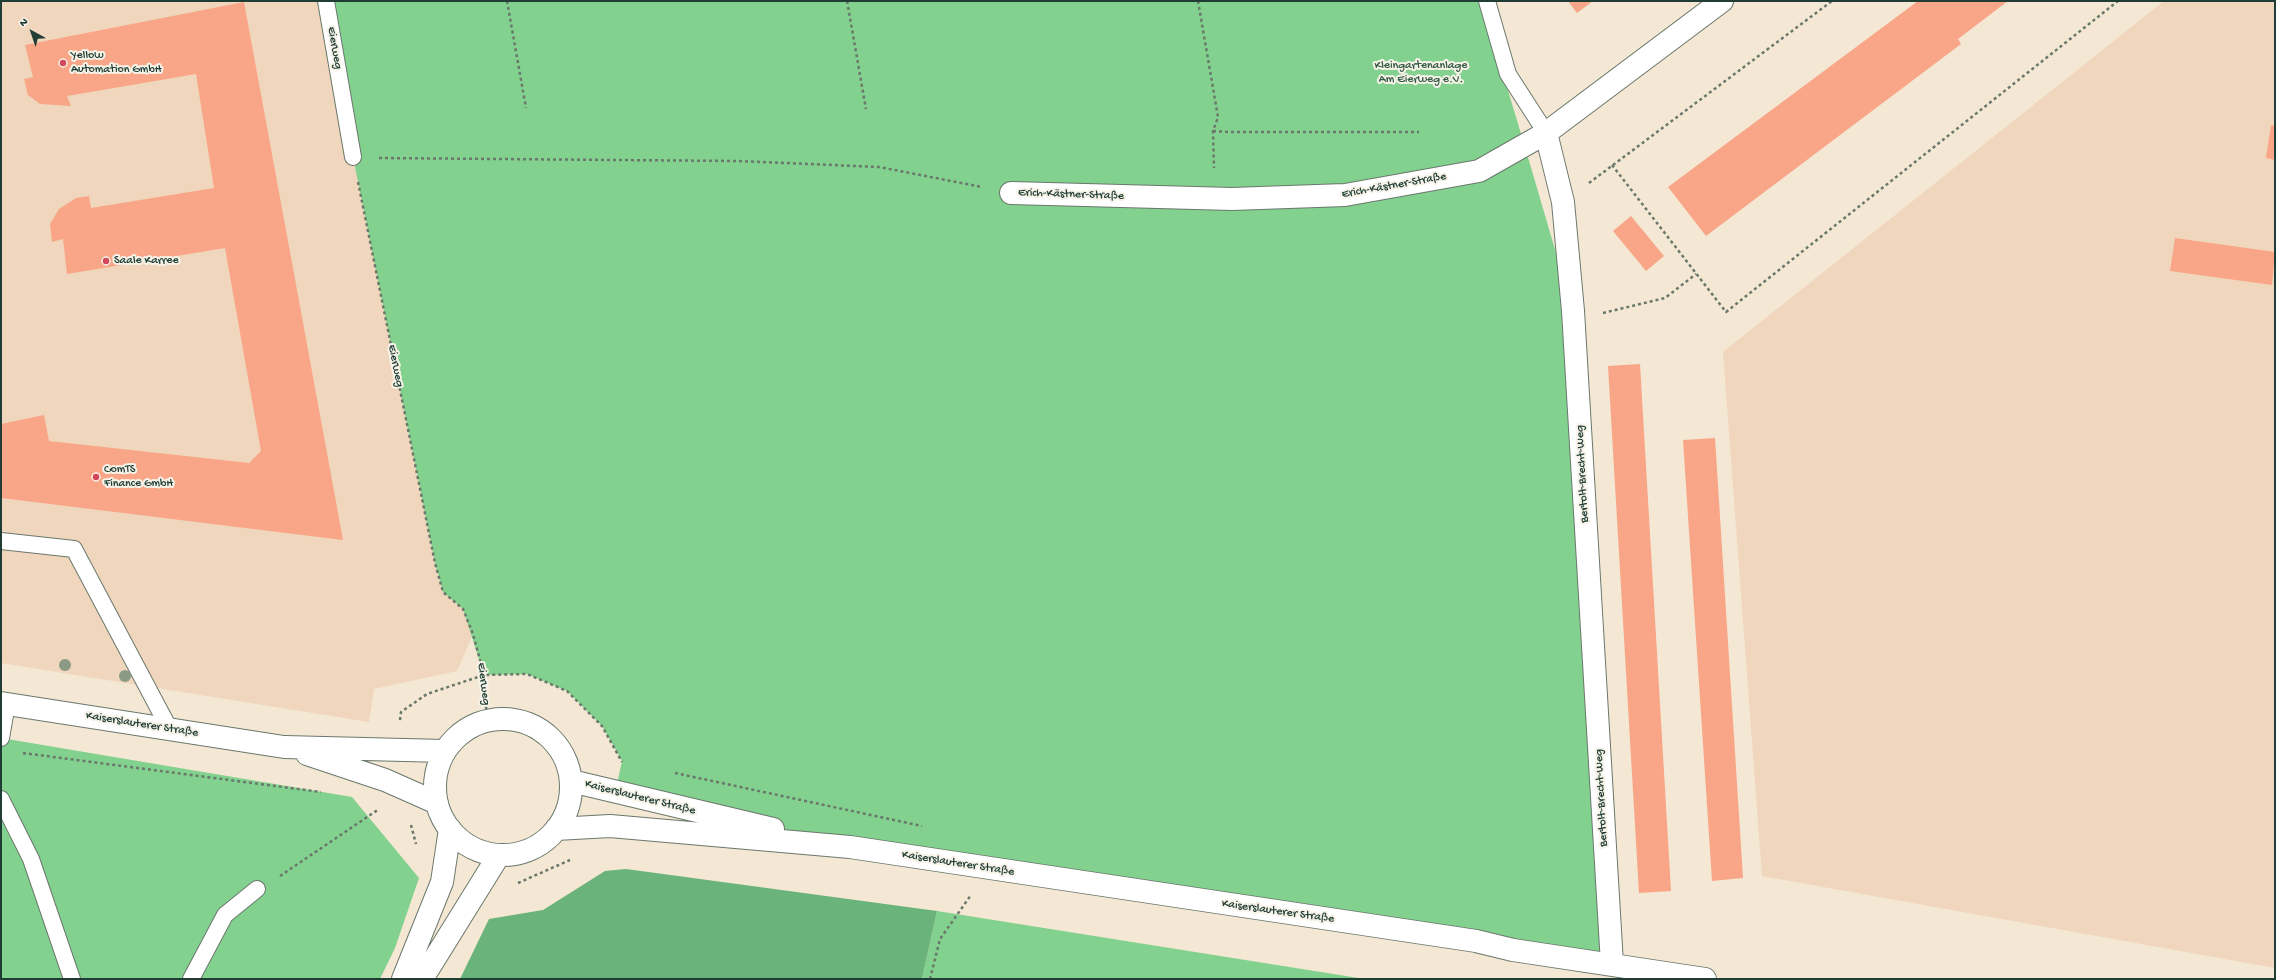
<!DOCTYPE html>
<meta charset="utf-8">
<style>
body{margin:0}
#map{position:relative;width:2276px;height:980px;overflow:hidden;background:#f4e7d3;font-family:"Gochi Hand",sans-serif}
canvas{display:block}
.frame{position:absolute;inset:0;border:2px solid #1f3d34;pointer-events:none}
.north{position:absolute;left:12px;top:12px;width:40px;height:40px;-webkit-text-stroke:3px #f7f3e8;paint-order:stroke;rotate:320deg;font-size:11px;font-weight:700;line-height:16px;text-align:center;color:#1f3d34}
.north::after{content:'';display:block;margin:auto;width:14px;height:18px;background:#1f3d34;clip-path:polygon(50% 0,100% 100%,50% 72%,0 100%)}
</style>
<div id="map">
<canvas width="2276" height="980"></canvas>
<div class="frame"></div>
<div class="north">N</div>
</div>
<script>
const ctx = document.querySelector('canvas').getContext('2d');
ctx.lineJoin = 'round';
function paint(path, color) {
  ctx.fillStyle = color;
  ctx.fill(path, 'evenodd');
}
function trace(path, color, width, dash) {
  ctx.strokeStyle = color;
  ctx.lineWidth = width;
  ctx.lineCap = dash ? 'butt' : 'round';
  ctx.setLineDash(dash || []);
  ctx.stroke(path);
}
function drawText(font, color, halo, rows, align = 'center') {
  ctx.font = font + ' "Gochi Hand",sans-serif';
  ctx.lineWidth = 4;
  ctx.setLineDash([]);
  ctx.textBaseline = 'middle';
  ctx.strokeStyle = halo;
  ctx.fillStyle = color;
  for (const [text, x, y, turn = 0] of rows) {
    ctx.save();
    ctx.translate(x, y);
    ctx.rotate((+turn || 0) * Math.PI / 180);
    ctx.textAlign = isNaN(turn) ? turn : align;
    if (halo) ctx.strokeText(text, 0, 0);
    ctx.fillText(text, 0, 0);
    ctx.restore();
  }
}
const built = new Path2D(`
 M1 1H323L443 592 463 609 473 634 457 671 374 689 369 722 1 663Z
 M2164 1H2275V968L1762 876 1723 352Z`);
const green = new Path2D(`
 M329 1H1481L1525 147H1384H1525L1573 311 1612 964 850 847 615 793 622 761 602 726 567 691 527 674 484 675 463 609 443 592 435 563 353 157Z
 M1 738 352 797 419 878 395 948 380 979H1Z
 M937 911 1365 979H922Z`);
const forest = new Path2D(`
 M626 869 937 911 922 979H460L489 919 543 910 605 871Z`);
const building = new Path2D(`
 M1568 1H1593L1577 13Z
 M1918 1H2008L1958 39 1961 44 1706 236 1668 187Z
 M244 2 343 540 1 498V424L44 415 49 441 249 463 261 451 225 248 67 274 63 239 52 242 50 224 59 209 76 198 89 196 91 208 214 188 196 74 67 96 71 106 40 104 28 95 24 79 33 77 25 45Z
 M2271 125 2275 126V160L2266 158Z
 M1631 216 1664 256 1646 271 1613 231Z
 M2175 238 2275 252 2272 285 2170 271Z
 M1640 364 1671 891 1639 893 1608 366Z
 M1715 438 1743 878 1712 881 1683 440Z`);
const path = new Path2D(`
 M507 1 526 108
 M847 1 866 109
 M1198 1 1218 117 1213 131 1214 168
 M1213 131 1228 132H1419
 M379 158 738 161 879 167 982 187
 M1612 165 1726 312 2118 1
 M358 182 435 563 443 592 463 609 473 634 484 675 487 720
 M1589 183 1832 1
 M1603 313 1665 298 1696 274
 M400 720 401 712 427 694 484 675 527 674 567 691 602 726 622 762
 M23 753 321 792
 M675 773 922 826
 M411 825 416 844
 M280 876 379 809
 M518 883 570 860
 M930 979 940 939 971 895`);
const service = new Path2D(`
 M326 1 353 157
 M1487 1 1508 74 1546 133
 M1 541 74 549 170 730
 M1 738 7 704
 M1 799 31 859 72 979
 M191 979 225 915 257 889`);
const minor = new Path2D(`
 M1546 133 1563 202 1573 311 1612 964
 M1011 193 1232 199 1345 195 1479 171 1546 133 1722 1`);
const tertiary = new Path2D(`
 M1 703 284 747 445 751
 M435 787a68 68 0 1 1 136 0a68 68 0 1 1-136 0Z
 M307 754 385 780 437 803
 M571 781 773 829
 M556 829 610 826 850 847 1476 941 1513 950 1705 979
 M403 979 442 882 450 829
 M422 979 499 855`);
const trees = [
 [65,665],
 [125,676]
];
const markers = [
 [63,63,4,"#d1495b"],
 [106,261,4,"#d1495b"],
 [96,477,4,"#d1495b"]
];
const streetNames = [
 ["Eierweg",334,48,80],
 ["Erich-Kästner-Straße",1394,186,-10],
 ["Erich-Kästner-Straße",1071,195,2],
 ["Eierweg",395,366,79],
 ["Bertolt-Brecht-Weg",1583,474,-93],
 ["Eierweg",483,684,83],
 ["Kaiserslauterer Straße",142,725,9],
 ["Kaiserslauterer Straße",640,798,14],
 ["Bertolt-Brecht-Weg",1602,798,-93],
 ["Kaiserslauterer Straße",958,864,9],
 ["Kaiserslauterer Straße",1278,912,8]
];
const poiNames = [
 ["Yellow",71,56],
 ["Automation GmbH",71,70],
 ["Saale Karree",114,261],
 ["ComTS",104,470],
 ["Finance GmbH",104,484]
];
const parkNames = [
 ["Kleingartenanlage",1421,66],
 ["Am Eierweg e.V.",1421,80]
];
paint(built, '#f0d6bc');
paint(green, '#83d18f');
paint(forest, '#6ab37a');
paint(building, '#f8a687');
trace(service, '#6a786c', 18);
trace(minor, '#6a786c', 24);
trace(tertiary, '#6a786c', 24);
trace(path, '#6a786c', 2.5, [3, 3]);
trace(service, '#fff', 16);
trace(minor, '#fff', 22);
trace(tertiary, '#fff', 22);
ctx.fillStyle = '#8a9a85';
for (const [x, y] of trees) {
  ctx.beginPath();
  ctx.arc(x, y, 6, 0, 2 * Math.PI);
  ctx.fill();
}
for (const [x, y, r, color] of markers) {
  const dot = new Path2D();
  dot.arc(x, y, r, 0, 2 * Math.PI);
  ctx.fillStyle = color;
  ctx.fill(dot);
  trace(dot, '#f7f3e8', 1.5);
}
drawText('12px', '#1f3d34', '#f7f3e8', streetNames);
drawText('12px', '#1f3d34', '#f7f3e8', poiNames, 'left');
drawText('12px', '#335b46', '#f7f3e8', parkNames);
</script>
